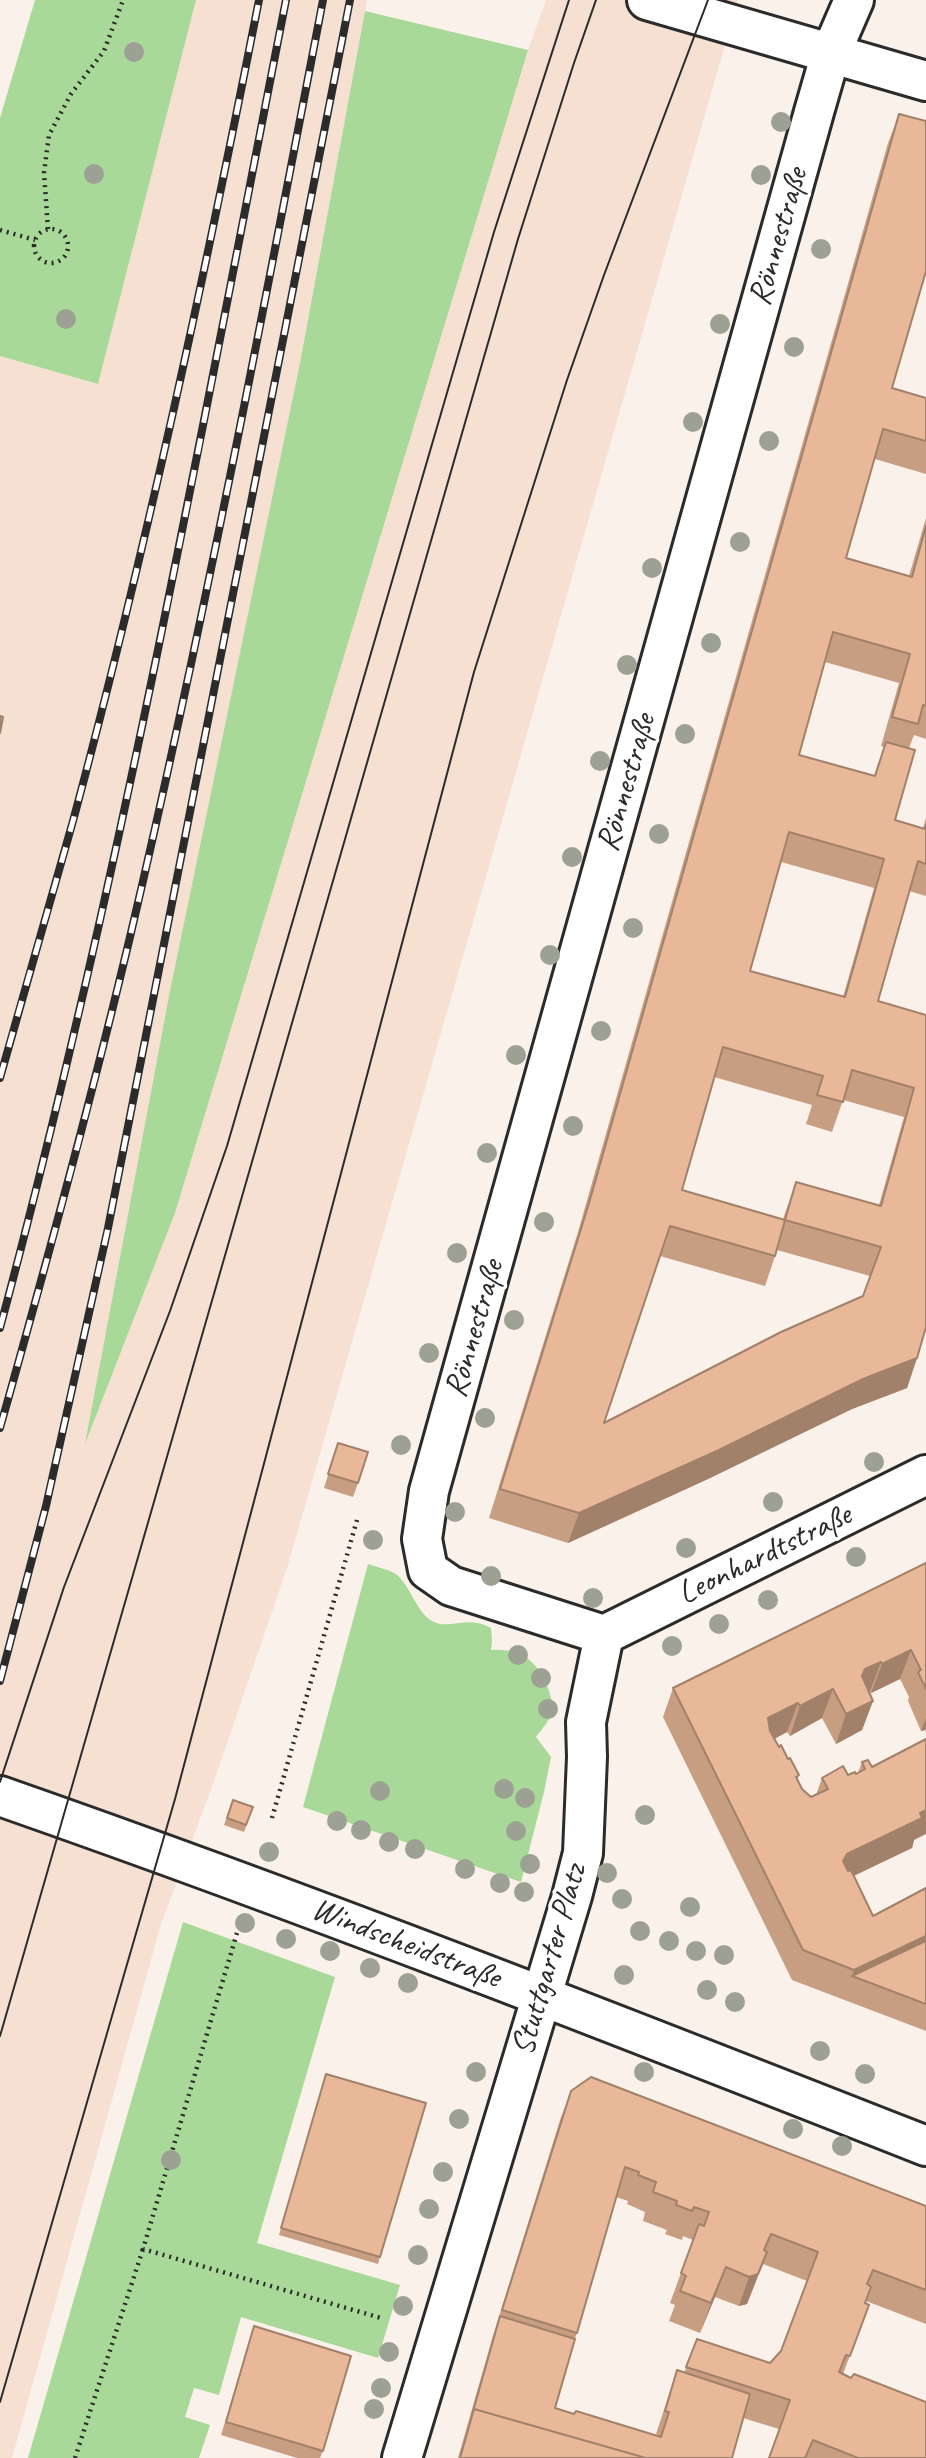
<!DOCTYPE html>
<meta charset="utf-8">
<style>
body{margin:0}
canvas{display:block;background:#faf1ea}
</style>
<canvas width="926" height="2458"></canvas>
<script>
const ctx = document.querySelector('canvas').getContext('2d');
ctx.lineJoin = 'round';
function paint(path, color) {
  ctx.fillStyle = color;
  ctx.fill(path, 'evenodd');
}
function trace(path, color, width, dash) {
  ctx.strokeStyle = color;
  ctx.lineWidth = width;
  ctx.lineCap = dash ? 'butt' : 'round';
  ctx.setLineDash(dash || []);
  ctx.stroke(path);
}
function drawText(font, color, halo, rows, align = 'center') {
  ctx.font = font + ' Caveat,sans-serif';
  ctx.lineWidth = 7;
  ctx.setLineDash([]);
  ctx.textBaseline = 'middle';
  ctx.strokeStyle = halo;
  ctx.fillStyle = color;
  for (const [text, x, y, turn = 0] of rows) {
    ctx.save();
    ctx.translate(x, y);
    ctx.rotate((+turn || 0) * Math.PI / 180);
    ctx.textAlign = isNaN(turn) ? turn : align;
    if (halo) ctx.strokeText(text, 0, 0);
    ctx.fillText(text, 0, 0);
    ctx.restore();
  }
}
const built = new Path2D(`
 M196 0H367L300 363 87 1439 175 1213 528 50 546 0H738L287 1568 213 1784 161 1924 12 2458H0V356L98 384Z`);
const green = new Path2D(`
 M35 0H196L98 384 0 356V118Z
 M365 11 528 50 175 1213 85 1444 170 991 300 363Z
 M368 1564C376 1567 387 1569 394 1573 409 1581 415 1611 432 1621 450 1631 466 1614 491 1628L492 1640 491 1650C522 1648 539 1662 549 1691 551 1698 554 1706 552 1713 549 1721 541 1730 536 1737L551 1757 544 1792 521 1882 303 1807Z
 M183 1922 335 1977 257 2243 400 2285 378 2358 241 2317 219 2395 194 2388 185 2417 210 2425 199 2458H28Z`);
const path = new Path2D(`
 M48 229 44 173 49 135 71 94 104 51 123 0
 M34 246a17 17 0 1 1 34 0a17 17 0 1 1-34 0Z
 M0 230 35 240
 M272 1818 357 1520
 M237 1933 143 2249 381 2318
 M75 2458 143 2249`);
const street = new Path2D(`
 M604 1635 926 1475
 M0 1796C312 1905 618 2025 926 2146
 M402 2458 572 1896 583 1853 587 1757 586 1722 604 1635 451 1586 428 1570 422 1539 429 1491 814 112 831 53 854 0`);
const secondary = new Path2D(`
 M647 0 926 81`);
const tram = new Path2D(`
 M0 1782 64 1587 170 1311 227 1146 494 232 569 0
 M0 2036 518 239 574 63 596 0
 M0 2402 175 1799 474 672 567 380 604 275 708 0`);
const rail = new Path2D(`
 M0 1078C24 992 49 907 73 821 146 550 205 275 259 0
 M0 1328C118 890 199 444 286 0
 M0 1428C46 1265 91 1101 130 937 203 627 263 313 323 0
 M0 1681 46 1506 108 1228 350 0`);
const trees = [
 [134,52],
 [781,122],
 [94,174],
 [761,175],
 [821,249],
 [66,319],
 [720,324],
 [794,347],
 [693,422],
 [769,441],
 [740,542],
 [652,568],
 [711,643],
 [627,665],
 [685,734],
 [600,761],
 [659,834],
 [572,857],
 [633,928],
 [550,955],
 [601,1031],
 [516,1055],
 [573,1126],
 [487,1153],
 [544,1222],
 [457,1253],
 [514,1320],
 [429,1353],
 [485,1418],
 [401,1445],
 [874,1462],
 [773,1502],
 [455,1512],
 [373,1540],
 [686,1548],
 [856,1557],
 [491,1576],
 [593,1598],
 [768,1600],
 [719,1624],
 [672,1646],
 [518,1655],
 [541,1678],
 [548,1709],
 [504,1789],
 [380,1791],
 [525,1798],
 [645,1815],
 [337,1821],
 [361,1830],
 [516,1831],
 [389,1842],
 [415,1849],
 [269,1852],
 [530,1864],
 [465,1869],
 [607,1873],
 [500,1883],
 [524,1892],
 [622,1899],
 [690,1907],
 [245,1923],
 [640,1931],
 [286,1939],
 [669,1941],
 [330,1951],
 [696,1951],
 [724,1955],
 [370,1968],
 [624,1975],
 [408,1983],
 [707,1990],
 [735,2002],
 [820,2051],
 [476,2072],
 [644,2072],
 [865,2074],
 [459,2119],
 [793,2129],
 [842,2146],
 [171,2160],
 [443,2172],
 [429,2209],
 [418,2255],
 [403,2306],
 [389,2352],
 [381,2388],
 [374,2409]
];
const wall = new Path2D(`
 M899 114 892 388 926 398V474L875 459 846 558 909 576 926 518V739L914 735 909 748 895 820 923 828 926 818V896L909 891 878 1001 926 1015 917 1358 907 1388 852 1409 708 1479 568 1543 489 1518 578 1232 888 143ZM825 662 899 683 881 746 884 747 874 776 799 755ZM781 862 874 888 843 997 750 971ZM714 1077 812 1105 806 1124 832 1132 843 1100 904 1117 879 1205 796 1182 783 1219 682 1190ZM777 1250 870 1276 863 1296 604 1423 660 1256 765 1286Z
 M338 1443 358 1483 353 1497 324 1488Z
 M926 1563V1733L925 1730 921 1731 908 1701 909 1697 900 1679 871 1693 870 1691 869 1692 873 1701 862 1730 836 1744 822 1718 790 1736 787 1732 774 1739 799 1775 797 1780 802 1789 811 1797 816 1795 822 1778 856 1774 858 1773 862 1762 914 1840 912 1848 854 1875 873 1916 926 1888V2031L792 1980 663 1717 673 1688Z
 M233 1800 253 1807 244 1832 224 1825Z
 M324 2081 380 2257 378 2264 279 2235Z
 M571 2091 926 2206V2324L866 2301 865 2303 869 2305 843 2374 926 2458H769L779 2429 743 2418 732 2458H458L492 2339 560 2120ZM616 2197 628 2201 627 2204 645 2212 643 2221 667 2230 665 2234 682 2240 683 2236 693 2240 670 2303 675 2305 669 2321 700 2333 715 2297 739 2306 747 2304 763 2264 807 2281 781 2351 770 2363 697 2339 684 2373 677 2370 656 2434 660 2436 574 2414 555 2408Z
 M254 2326 323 2451 320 2458H297L221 2435Z`);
const shadedWall = new Path2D(`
 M917 1358 907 1388 852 1409 708 1479 568 1543 579 1513 863 1379Z
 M911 1650 900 1679 871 1693 882 1664Z
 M881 1662 870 1691 854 1698 865 1669Z
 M833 1689 822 1718 790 1736 800 1706Z
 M873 1701 862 1730 836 1744 846 1714Z
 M798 1703 787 1732 757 1748 768 1718Z
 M926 1718V1726L925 1730 921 1731Z
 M926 1810V1834L914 1840 912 1848 837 1884 843 1861 847 1854Z
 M926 1936V1961L852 1976 844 2000 854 1970Z
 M771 2234 760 2263 767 2252 747 2304 739 2306 749 2277 764 2250Z
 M726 2267 715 2297 700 2333 711 2303Z`);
const building = new Path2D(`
 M899 114 926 121V271L892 388 926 398V441L883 429 846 558 912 577 926 526V706L923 705 918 724 892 717 910 654 833 632 799 755 875 776 886 742 915 750 895 820 925 829 926 825V864L918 861 878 1001 926 1015V1327L917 1358 863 1379 719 1450 579 1513 500 1489 589 1203ZM789 832 884 859 845 997 750 971ZM723 1047 823 1076 817 1095 843 1102 852 1070 914 1088 881 1206 796 1182 785 1220 682 1190ZM785 1220 881 1247 863 1296 781 1332 604 1423 670 1226 775 1256Z
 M0 716 3 717 0 733Z
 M338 1443 368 1452 358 1483 328 1474Z
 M926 1563V1689L918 1672 921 1670 911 1650 882 1664 881 1662 865 1669 862 1676 873 1701 846 1714 833 1689 800 1706 798 1703 768 1718 770 1731 779 1747 781 1745 788 1759 790 1758 799 1775 796 1777 802 1789 811 1797 828 1789 822 1778 843 1766 848 1775 855 1772 856 1774 865 1769 862 1762 868 1760 872 1767 926 1739V1810L920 1813 922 1818 847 1854 843 1861 848 1871 851 1870 873 1916 926 1888V1936L854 1970 803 1950 673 1688Z
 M233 1800 253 1807 246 1825 227 1818Z
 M926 1941V2004L852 1976Z
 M326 2074 426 2103 380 2257 281 2228Z
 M591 2077 926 2206V2290L873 2270 867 2284 871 2287 865 2303 869 2305 850 2356 846 2355 839 2372 851 2378 854 2374 926 2402V2458H858L813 2440 805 2458H769L790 2400 686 2367 697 2339 770 2363 781 2351 818 2252 771 2234 764 2250 767 2252 758 2274 749 2277 726 2267 711 2303 680 2291 686 2276 681 2273 699 2224 704 2226 709 2212 694 2207 692 2211 676 2205 677 2201 653 2192 656 2182 638 2175 639 2172 625 2167 577 2333 502 2310 571 2091Z
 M500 2316 575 2339 555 2408 574 2414 576 2411 661 2437 669 2412 665 2411 677 2370 750 2394 732 2458H646L474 2409 472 2415Z
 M254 2326 351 2356 323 2451 226 2422Z
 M474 2409 646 2458H460Z`);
const streetNames = [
 ["Rönnestraße",779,237,-74],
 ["Rönnestraße",627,783,-74],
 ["Rönnestraße",475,1329,-74],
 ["Leonhardtstraße",765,1555,-26],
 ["Windscheidstraße",406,1944,21],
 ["Stuttgarter Platz",550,1960,-74]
];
paint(built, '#f5e0d1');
paint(green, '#a9d999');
trace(street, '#2b2b2b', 44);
trace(secondary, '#2b2b2b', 44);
trace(path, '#2b2b2b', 4.5, [2, 5]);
trace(street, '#fff', 38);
trace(secondary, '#fff', 38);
trace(tram, '#2b2b2b', 2);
trace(rail, '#2b2b2b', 8);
trace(rail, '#fff', 5, [16]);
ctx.fillStyle = '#9da193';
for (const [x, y] of trees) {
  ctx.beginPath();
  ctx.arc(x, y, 10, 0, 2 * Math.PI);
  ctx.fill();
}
paint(wall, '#c89e83');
paint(shadedWall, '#a2816a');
paint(building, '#e8b898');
trace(building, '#a2816a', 2);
drawText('33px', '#2b2b2b', '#fff', streetNames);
</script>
